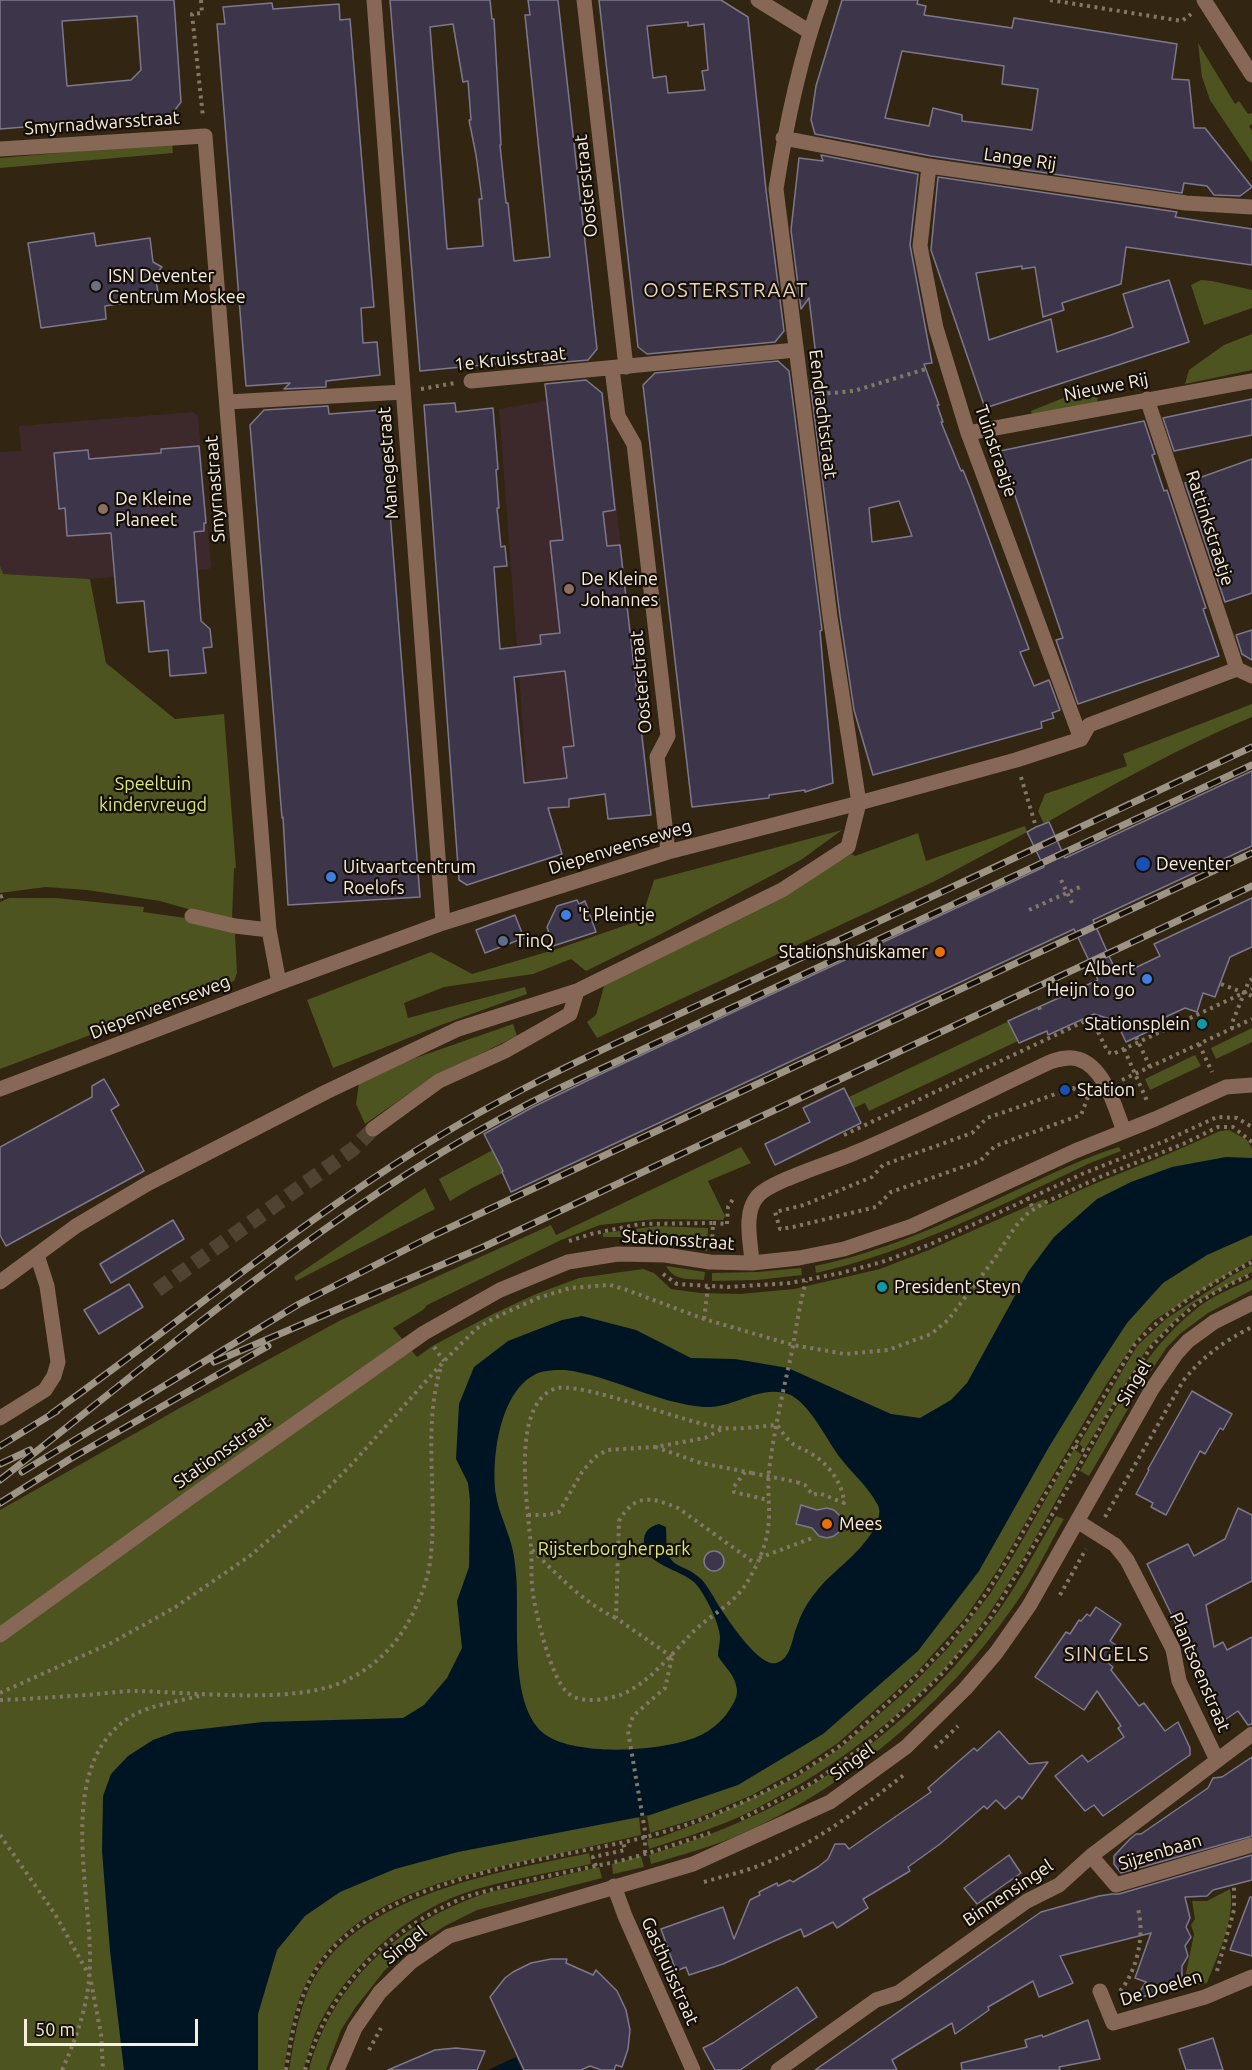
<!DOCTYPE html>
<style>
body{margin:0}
#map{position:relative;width:1252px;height:2070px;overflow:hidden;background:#322512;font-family:Ubuntu,sans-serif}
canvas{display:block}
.scale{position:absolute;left:24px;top:2019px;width:174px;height:27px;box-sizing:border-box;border:3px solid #f7eee2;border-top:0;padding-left:8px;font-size:18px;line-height:21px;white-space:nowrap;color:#f7eee2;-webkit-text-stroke:4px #150f08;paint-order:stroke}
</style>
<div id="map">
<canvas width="1252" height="2070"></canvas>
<div class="scale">50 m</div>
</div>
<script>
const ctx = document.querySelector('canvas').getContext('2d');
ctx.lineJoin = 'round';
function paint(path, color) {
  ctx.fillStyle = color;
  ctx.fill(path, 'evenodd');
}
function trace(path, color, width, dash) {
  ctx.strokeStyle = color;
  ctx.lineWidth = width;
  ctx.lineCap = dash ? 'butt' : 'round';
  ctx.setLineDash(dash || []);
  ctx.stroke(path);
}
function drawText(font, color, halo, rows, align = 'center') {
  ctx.font = font + ' Ubuntu,sans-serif';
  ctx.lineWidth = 4.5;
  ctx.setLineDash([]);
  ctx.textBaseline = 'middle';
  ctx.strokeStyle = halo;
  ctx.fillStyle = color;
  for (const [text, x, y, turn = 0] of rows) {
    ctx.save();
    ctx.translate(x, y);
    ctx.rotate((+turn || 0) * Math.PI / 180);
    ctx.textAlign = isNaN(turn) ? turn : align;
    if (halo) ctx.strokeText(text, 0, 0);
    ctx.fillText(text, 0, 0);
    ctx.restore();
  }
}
const education = new Path2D(`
 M597 387 603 393 647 769 527 782 499 409 546 401 545 394Z
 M193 412 198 416 211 566 209 569 90 579 2 574 0 566V452L21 451 19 426Z`);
const green = new Path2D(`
 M1198 43 1235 104 1239 101 1248 114 1252 113V124L1249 126 1252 131V163L1210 100 1202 77Z
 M172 143 173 153 0 168V158Z
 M1201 280 1212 281 1252 290V308L1204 325 1191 285Z
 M1252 334V370L1185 384 1189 370 1224 345Z
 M1088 388 1095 390 1098 395 1097 403 1032 414 1031 411Z
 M0 566 3 574 90 579 106 663 175 719 224 714 236 868H234L232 919 188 909 160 901 87 890 46 887 0 893Z
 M1252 704V717C1180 747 1112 785 1044 824L1038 811 1045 794 1127 766 1123 754Z
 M1025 826 1027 832 933 882 597 1038 587 1022 596 1015 604 986 852 854 855 856 918 833 926 861Z
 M842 830 801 860 661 934 586 971 571 959 533 974 444 987 404 1003 408 1018 525 987 527 994 441 1025 333 1068 307 1000 431 952 472 974 557 949 641 920 654 880Z
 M9 898H56L144 907 143 912 214 922 222 929 235 934 237 973 234 981 0 1069V902Z
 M1009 1021 1018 1041 869 1111 865 1103 854 1108 849 1097Z
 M513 1024 517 1036 433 1077 365 1124 356 1104 359 1083 375 1072Z
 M1252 1028V1042L1216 1059 1211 1048Z
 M1195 1055 1201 1066 1150 1090 1145 1079Z
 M554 1121 563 1143 472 1188 450 1201 439 1179 489 1152Z
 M1229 1130 1247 1140 1252 1149V1259L1153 1321 1136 1340 1104 1388 999 1568 965 1618 917 1672 838 1743 797 1770 752 1795 698 1818 650 1833 647 1816 639 1817 641 1835C606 1843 570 1851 534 1859 459 1876 366 1895 318 1963 296 1993 289 2034 284 2070H0V1510L178 1409 339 1321 551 1225 556 1235 741 1147 751 1163 708 1181 725 1216 723 1220 656 1219 600 1225 561 1240 427 1305 423 1310 393 1328 417 1357 434 1345 493 1314 536 1294 579 1278 643 1269 654 1273 671 1289 700 1293 740 1294 794 1289 880 1269 929 1250 1044 1199 1047 1205C1104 1178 1163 1158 1220 1131Z
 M1119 1147 1121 1151 1090 1163C1001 1205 913 1251 816 1273L815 1266C888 1251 954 1219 1021 1188 1054 1173 1085 1157 1119 1147Z
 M425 1188 435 1209 296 1281 294 1277Z
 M658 1226 708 1228 707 1252 696 1243 655 1237H603V1233Z
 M1252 1265V1272L1192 1304 1148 1347 1085 1449 1079 1444 1137 1346 1166 1319 1231 1276Z
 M666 1266 705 1272 704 1280C689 1279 674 1281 666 1266Z
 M801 1268 802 1275 757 1280 712 1281V1273L757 1272Z
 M1252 1279V1290L1208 1313 1181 1333 1167 1347 1143 1383 1089 1476 1080 1471C1113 1414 1142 1352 1195 1310 1211 1296 1233 1288 1252 1279Z
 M1074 1449 1082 1455C1052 1507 1024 1561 990 1612 932 1698 832 1773 739 1817 710 1830 679 1839 649 1849L647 1839 658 1838 701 1822 797 1777 843 1746 906 1691 948 1648 990 1594 1018 1548Z
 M1056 1516 1064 1519C1050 1543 1039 1568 1024 1591 956 1695 855 1784 741 1834 712 1847 681 1855 651 1864L649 1855C701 1839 753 1819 800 1792 881 1746 959 1673 1010 1594 1026 1569 1040 1542 1056 1516Z
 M589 1853 591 1864C550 1873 501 1880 462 1894 405 1914 350 1966 322 2019 313 2034 309 2053 303 2070H289C293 2046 297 2021 305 1999 341 1896 497 1873 589 1853Z
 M641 1856 644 1867 613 1874 612 1864Z
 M599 1867 602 1878 477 1910 445 1926 404 1953 385 1970 355 2008 341 2030 326 2070H309C331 1985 397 1925 478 1896 491 1891 505 1889 518 1886 545 1880 572 1873 599 1867Z
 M1230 1889C1236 1917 1217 1957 1207 1983L1183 1988 1194 1934 1191 1925 1195 1919 1192 1901H1207Z`);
const water = new Path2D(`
 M1226 1157 1252 1158V1235L1207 1255 1163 1283 1127 1323 1095 1372 1049 1447 979 1571 918 1651 823 1734 738 1785 650 1815 458 1852 395 1869 340 1892 305 1916 277 1950 258 2014V2070H124L110 1951 102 1851 103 1796 111 1774 128 1756 153 1740 175 1732 263 1722 403 1718 424 1705 447 1678 462 1648 457 1601 469 1567 470 1501 468 1483 456 1459 459 1404 474 1367 508 1341 562 1320 582 1316 636 1330 691 1358 735 1359 788 1368 891 1414 920 1418 951 1400 967 1383 1028 1272 1054 1237 1097 1199 1131 1182 1172 1167ZM565 1370C613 1376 655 1403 704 1407 733 1409 759 1384 788 1394 810 1402 827 1442 842 1460 853 1474 867 1486 876 1502 879 1506 880 1510 879 1515 877 1534 850 1559 836 1571 819 1586 804 1604 797 1626 793 1635 792 1648 786 1656 784 1659 780 1662 776 1663 758 1668 721 1610 713 1596 708 1588 704 1580 696 1575 689 1568 675 1567 670 1558 665 1550 667 1537 666 1527L659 1524C651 1526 645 1530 644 1539 640 1564 683 1570 695 1583 705 1594 719 1622 720 1637 720 1643 718 1649 718 1656 725 1668 736 1675 737 1691 737 1699 732 1706 728 1712 722 1721 710 1731 701 1735 667 1752 571 1758 542 1732 508 1701 520 1617 516 1574 515 1561 513 1547 508 1534 504 1521 498 1509 496 1495 491 1460 499 1394 534 1375 543 1370 554 1370 565 1370Z
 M516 2057 522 2070H488Z`);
const building = new Path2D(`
 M0 0H174L181 102 171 115 0 129ZM137 16 141 70 131 80 67 86 62 21Z
 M390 0H490L492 19H494L501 145H500L506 203H508L514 261 550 257 525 15H530L528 0H558L597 349 588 360 544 364V360L525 361 420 371ZM453 24 463 82 468 81 471 120H469L476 155 482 199H479L483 246 447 249 430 27Z
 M599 0H721L748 17 766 190 784 331 775 342 647 354 638 347ZM688 22V26L704 24 708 70 702 71 705 90 668 93 666 76 653 78 647 26Z
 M842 0H918L917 4 926 6 924 15 1012 28 1014 18 1177 44 1172 79 1189 80 1194 128H1205L1252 187 1240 196 1214 195 1207 186 1184 183 1182 193 931 156 815 134 811 120 816 86ZM902 51 1004 66 1002 84 1038 89 1032 130 962 121V115L933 108 929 126 885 118Z
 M272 3 273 9 339 4 340 20 350 19 374 307 361 308 363 343 377 342 380 375 326 381V387L284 389 290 383 246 386 217 24H225L223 7Z
 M821 155 918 174 910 245 932 363 924 364 939 405H937L943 422H941L961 471 963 470 971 490 1029 649 1020 652 1034 686 1049 680 1060 710 1052 713 1054 718 1041 722 1042 728 873 775 854 710 840 616 811 390 821 398 809 298 801 309 791 230 799 158 823 161ZM899 501 912 536 872 542 869 508Z
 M938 177 1177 212 1175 217 1252 229V265L1126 247 1121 284 1062 303 1064 310 1043 317 1035 267 1022 269V266L976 273 989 340 1051 319 1057 352 1111 335 1133 327 1123 294 1169 280 1189 342 985 408 931 250Z
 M94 233 96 246 150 238 153 262 162 267 155 275 159 298 105 306 106 319 41 328 28 243Z
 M778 361 789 371 822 630 820 631 833 783 805 792V790L769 795V798L692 807 643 385 655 373Z
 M586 380 602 393 615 510 603 512 607 546 620 545 651 815 608 819 605 794 569 799V807L548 808 562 854 467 885 459 880 424 405 455 403 456 412 493 408 498 469 496 470 499 508H497L501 547 505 546 507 566 494 567 500 649 541 644 540 635 560 633 550 541 563 540 545 384ZM565 671 574 746 563 747 567 778 524 783 514 677Z
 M1252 399V435L1174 451 1163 418Z
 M328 406 329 414 382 410 420 897 288 905 283 817 282 818 250 425 264 410Z
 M1144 421 1155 454 1152 455 1164 491 1167 490 1206 608 1203 609 1219 656 1078 704 1056 640 1063 638 1000 451Z
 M199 446 206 523H204V531L194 532 201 621 210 629 212 647 203 648 206 673 170 676 168 650 149 652 144 601 117 603 111 533 67 536 65 508 59 509 54 453 88 450 89 459 161 453V449Z
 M1252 459V593L1225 602 1185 483Z
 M1252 630V660L1242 654 1236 635Z
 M1252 771V846L1093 920 1118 976 1160 956 1154 944 1252 898V947L1230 957 1215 997 1203 993 1197 1012 1185 1008 1144 1027 1147 1032 1126 1042 1116 1021 1094 1014 1048 1035 1047 1031 1019 1043 1008 1021 1098 980 1074 929 511 1192 502 1172 503 1171 484 1134 533 1107 605 1072 1044 867 1027 832 1036 827 1049 822 1065 858Z
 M577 900 579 904 585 901 596 932 553 946 547 927 557 906Z
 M515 915 524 938 485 953 476 930Z
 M104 1079 119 1105 111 1110 144 1171 6 1246 0 1235V1147L92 1097V1086Z
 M844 1088 861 1123 775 1165 765 1144 810 1122 803 1108Z
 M173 1220 184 1239 111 1283 100 1264Z
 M129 1284 143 1307 99 1334 84 1310Z
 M1192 1391 1232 1414 1223 1430 1220 1428 1205 1454 1200 1451 1166 1515 1151 1507 1153 1503 1136 1494 1149 1470 1148 1469Z
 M801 1505 817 1510 827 1508 834 1510 840 1516 842 1523 840 1531 834 1536 827 1538 819 1536 812 1528 796 1524Z
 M1238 1508 1252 1515V1581L1206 1605 1214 1647 1223 1642 1227 1650 1252 1637V1724L1248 1725 1238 1711 1223 1721 1147 1564 1188 1544 1194 1556 1225 1539Z
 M704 1561a10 10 0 1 1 20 0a10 10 0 1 1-20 0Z
 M1096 1607 1121 1624 1110 1641 1119 1647 1108 1663 1113 1667 1111 1670 1139 1706 1144 1703 1165 1731 1178 1722 1190 1748V1755L1103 1816 1094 1805 1085 1811 1055 1776 1082 1755 1088 1762 1124 1737 1118 1728 1121 1726 1097 1691 1084 1710 1035 1677 1066 1632 1070 1634 1079 1620 1081 1621 1087 1614 1090 1616Z
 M999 1731 1029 1764 1048 1762 1022 1799 1019 1796 1005 1809 996 1800 987 1809 984 1806 940 1844 908 1867 910 1871 863 1899 868 1908 837 1928 833 1922 804 1937 801 1929 723 1964 689 1975 686 1967 676 1971 661 1929 723 1907 734 1939 750 1900 760 1895 759 1892 777 1883 778 1886 790 1880 793 1882 818 1867 828 1859 835 1844H845L849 1849 931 1792 928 1788 974 1748 977 1751Z
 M1252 1757V1836L1121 1873 1114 1864V1856L1130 1839 1136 1834H1141L1208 1788 1213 1778 1222 1777Z
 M1009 1855 1021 1873 977 1904 964 1888Z
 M1252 1855V1880L1213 1890 1207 1896 1185 1897 1190 1918 1186 1927 1191 1937 1185 1946 1188 1956 1182 1966V1977L1175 1987 1135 1999 1146 1982 1135 1978 1151 1933 1060 1956 1073 1983 1039 1997 1033 1981 988 2007 989 2010 955 2034 952 2023 892 2060 897 2070H815L1041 1912 1099 1896 1112 1894H1119Z
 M1250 1897H1252V1956L1230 1950Z
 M551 1959H567L566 1963 593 1975 596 1970 617 1991 626 2010 630 2030 628 2049 622 2067 616 2065 614 2070H601L590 2066 581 2070H524L490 1997 505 1978 513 1972 531 1963Z
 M797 1987 817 2017 740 2070H715L703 2048 713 2043Z
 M1088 2020 1100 2059 1059 2067 1060 2070H962L961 2063 1027 2047 1025 2040 1042 2035 1043 2037Z
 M1213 2038 1223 2070H1186L1179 2049Z
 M456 2048 485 2051 477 2070H388L435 2050Z`);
const minorTunnel = new Path2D(`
 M157 1290 353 1149 373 1129`);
const path = new Path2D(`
 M201 0 202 13 192 14 203 117
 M1050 0 1182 21 1191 14
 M421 389 455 383
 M820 394 854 391 929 368
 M1021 777 1036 827
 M1061 880 1073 905
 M0 897 5 895
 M1029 910 1080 887
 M1221 984 1252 996
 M1039 1007 1041 1012
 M1232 1029V1023L1249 981 1252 979
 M1136 1037 1150 1067
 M1199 1044 1212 1072
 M1124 1049 1148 1103
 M1122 1080 1252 1019
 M1088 1097 1081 1115 995 1146 980 1161 891 1192 876 1207 793 1227 780 1229 775 1212 804 1205 872 1177 883 1165 972 1133 987 1118 1073 1088 1088 1097 1091 1095
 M844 1135 1083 1022 1087 1021 1094 1024 1108 1052 1113 1054 1252 989
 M1027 1197 1034 1210
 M713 1223 727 1224
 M727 1224 728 1207 733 1199
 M569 1241 591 1234 640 1224 713 1223 712 1243
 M663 1274 677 1284 728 1287 790 1283 841 1273 882 1262 931 1244 1082 1174 1165 1141 1217 1117 1237 1118 1252 1127
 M704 1319 708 1287
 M434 1347 444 1361
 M1075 1446 1087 1452
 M655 1447 701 1463 752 1473
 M745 1472 733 1488 734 1492 768 1500
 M797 1482 805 1485 813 1495 819 1493 844 1503C843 1483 827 1462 810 1453 804 1449 798 1448 793 1444 786 1439 782 1431 777 1425 759 1426 740 1430 722 1428 688 1424 576 1379 554 1389 509 1407 529 1512 531 1548 532 1561 531 1573 532 1586 534 1608 551 1680 568 1693 580 1704 605 1700 620 1695 647 1685 671 1655 690 1635 708 1616 732 1606 746 1584 756 1568 766 1547 768 1528 771 1507 766 1485 770 1463 775 1427 783 1391 791 1356 796 1331 799 1306 806 1281
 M528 1515H548L559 1512 582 1472 595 1457 607 1450 655 1447 705 1438 722 1429
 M1105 1517 1183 1381C1202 1357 1224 1341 1252 1327
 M532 1550C558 1575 582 1602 616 1618
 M759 1558 815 1537
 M1060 1595 1086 1549
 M672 1657 616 1618 619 1521C635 1493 651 1497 678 1508L756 1564
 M0 1693 111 1643 174 1608 251 1555 320 1496 351 1465 444 1361 476 1329 494 1318 538 1298 570 1288 610 1285 627 1290 704 1319 793 1345 845 1354 888 1350 931 1334 948 1320 995 1258 1015 1227 1029 1212 1046 1202 1100 1177 1183 1144 1218 1127H1233L1252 1142
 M0 1700C29 1699 57 1697 86 1695 102 1694 119 1691 136 1691 192 1692 303 1706 351 1678 374 1666 393 1648 406 1626 417 1607 427 1584 430 1562 439 1497 421 1427 442 1364
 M935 1748 958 1726
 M741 1819 814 1782 872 1740 939 1677 991 1617 1056 1508 1107 1416 1151 1347 1174 1323 1197 1303 1226 1286 1252 1274
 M0 1835 55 1914 89 1975
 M645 1853V1831L628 1731 633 1716 665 1688 672 1658
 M596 1866 593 1857 625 1850 623 1842
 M704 1882C724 1876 744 1872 763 1864 815 1844 861 1808 905 1774
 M1217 1971 1234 1910V1885
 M91 1982 101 2034 103 2070
 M1120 1991C1137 1971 1145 1935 1138 1909
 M369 2050 381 2028
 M62 2070C78 2035 90 1999 90 1961 91 1887 55 1765 130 1717 150 1705 176 1702 199 1696
 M286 2070C291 2036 298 1997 317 1968 377 1877 543 1862 642 1838 711 1820 783 1788 841 1745 855 1734 868 1721 881 1709 910 1682 939 1656 964 1624 991 1590 1012 1551 1034 1513 1068 1457 1101 1401 1135 1344 1167 1310 1210 1283 1252 1262
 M305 2070C330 1987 383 1932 463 1898 473 1894 484 1892 494 1889 530 1879 568 1872 605 1864 641 1857 675 1844 710 1833`);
const minor = new Path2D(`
 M374 0 443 923
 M584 0 626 367
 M758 0 810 32
 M1204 0 1252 75
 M783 138 929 166 1186 203 1252 207
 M0 149 205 136 269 930 279 983
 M929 166 920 246 936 328 968 433 1081 739
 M612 369 618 416 634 444 668 736 657 757 668 852
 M471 381 796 350
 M1147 399 1237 669
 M228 402 403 392
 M968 433 1252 381
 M192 916 235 926 269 930
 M0 1089 279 983 443 923 668 852 859 803 1016 760 1081 739 1089 725 1237 669 1252 676
 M373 1129 439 1081 505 1051 570 1014 577 991
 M752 1263C751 1243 743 1214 757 1197 768 1182 831 1163 852 1154 919 1126 984 1093 1050 1062 1059 1059 1069 1056 1078 1059 1105 1067 1115 1108 1124 1131
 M0 1282 76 1226 147 1184 326 1092 458 1029 577 991 782 890 848 847 859 803 830 617 776 189C786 125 799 61 821 0
 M0 1418 45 1390 54 1376 58 1362 47 1286 37 1255
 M1077 1521 1115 1545 1127 1560 1173 1649 1179 1681 1217 1760
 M0 1635 191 1497 424 1333 500 1290 568 1262 618 1254 665 1255 710 1262 752 1263 799 1258 844 1249 912 1226 1075 1151 1155 1119 1226 1087 1252 1085
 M1091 1856 1116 1885 1252 1845
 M614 1886 625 1916 693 2070
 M1100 1991 1113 2023 1205 1997 1252 1977
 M337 2070 355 2028 380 1992 411 1962 449 1936 693 1864 830 1802 906 1747 965 1689 996 1653 1029 1606 1152 1389 1176 1354 1188 1341 1214 1322 1252 1303
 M778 2070 876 2000 898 1993 1027 1901 1059 1885 1091 1856 1252 1734`);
const rail = new Path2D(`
 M214 1362 481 1248 1252 886
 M51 1414C188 1317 317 1207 463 1122 565 1063 675 1017 781 967 938 894 1095 821 1252 747
 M0 1446 57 1411
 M0 1464 30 1450
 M22 1472 299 1304 434 1235 1252 853
 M0 1480C178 1341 356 1186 560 1088L1252 765
 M0 1503 70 1459 268 1346`);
const pathBridge = new Path2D(`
 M752 1473 797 1482`);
const markers = [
 [96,286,6,"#6b7280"],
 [103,509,6,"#8d6e63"],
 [569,589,6,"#8d6e63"],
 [1143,864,8,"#1a4fb4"],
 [331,877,6,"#3f7fe0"],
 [566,915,6,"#3f7fe0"],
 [503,941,6,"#5c6f8a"],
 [940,952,6,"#e8710a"],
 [1147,979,6,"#3f7fe0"],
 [1202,1024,6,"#0f9aa8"],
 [1065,1090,6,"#1a4fb4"],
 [882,1287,6,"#0f9aa8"],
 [827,1524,6,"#e8710a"]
];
const streetNames = [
 ["Smyrnadwarsstraat",102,123,-4],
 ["Lange Rij",1020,159,8],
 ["Oosterstraat",586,186,-96],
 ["1e Kruisstraat",510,359,-6],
 ["Nieuwe Rij",1106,387,-11],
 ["Eendrachtstraat",823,414,83],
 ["Tuinstraatje",996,451,71],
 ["Manegestraat",388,463,-94],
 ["Smyrnastraat",215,489,-94],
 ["Rattinkstraatje",1210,528,72],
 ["Oosterstraat",641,682,-95],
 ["Diepenveenseweg",620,847,-17],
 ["Diepenveenseweg",160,1007,-21],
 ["Stationsstraat",678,1240,4],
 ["Singel",1134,1383,-59],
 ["Stationsstraat",222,1452,-35],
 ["Plantsoenstraat",1200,1672,67],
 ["Singel",852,1762,-36],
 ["Sijzenbaan",1160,1852,-17],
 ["Binnensingel",1008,1893,-34],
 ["Singel",405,1945,-38],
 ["Gasthuisstraat",670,1971,66],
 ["De Doelen",1161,1988,-17]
];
const poiNames = [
 ["ISN Deventer",108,276],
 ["Centrum Moskee",108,297],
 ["De Kleine",115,499],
 ["Planeet",115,520],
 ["De Kleine",581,579],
 ["Johannes",581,600],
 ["Deventer",1156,864],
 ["Uitvaartcentrum",343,867],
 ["Roelofs",343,888],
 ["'t Pleintje",578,915],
 ["TinQ",515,941],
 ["Stationshuiskamer",928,952,"right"],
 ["Albert",1135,969,"right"],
 ["Heijn to go",1135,990,"right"],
 ["Stationsplein",1190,1024,"right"],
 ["Station",1077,1090],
 ["President Steyn",894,1287],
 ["Mees",839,1524]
];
const parkNames = [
 ["Speeltuin",153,784],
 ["kindervreugd",153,805],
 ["Rijsterborgherpark",614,1549]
];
const neighbourhoodNames = [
 ["OOSTERSTRAAT",726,290],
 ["SINGELS",1107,1654]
];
paint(education, '#3d292b');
paint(green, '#4d541f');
paint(water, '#001523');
paint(building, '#3d364b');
trace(building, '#7e788f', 1.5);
trace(minorTunnel, '#504331', 15, [15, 8]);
trace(path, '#837868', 4, [3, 4.5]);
trace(minor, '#876856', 15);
trace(rail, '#9e9485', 7);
trace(rail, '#150f08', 4.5, [14]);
trace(pathBridge, '#837868', 4, [3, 4.5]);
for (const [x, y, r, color] of markers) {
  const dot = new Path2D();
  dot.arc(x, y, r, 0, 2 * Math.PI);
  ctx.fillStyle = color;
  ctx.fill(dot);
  trace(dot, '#150f08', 2);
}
drawText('18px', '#f7eee2', '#150f08', streetNames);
drawText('18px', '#f7eee2', '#150f08', poiNames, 'left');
drawText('18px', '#d9e979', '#150f08', parkNames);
ctx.letterSpacing = '1.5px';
drawText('20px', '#e8d6bf', '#150f08', neighbourhoodNames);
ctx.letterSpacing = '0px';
</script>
